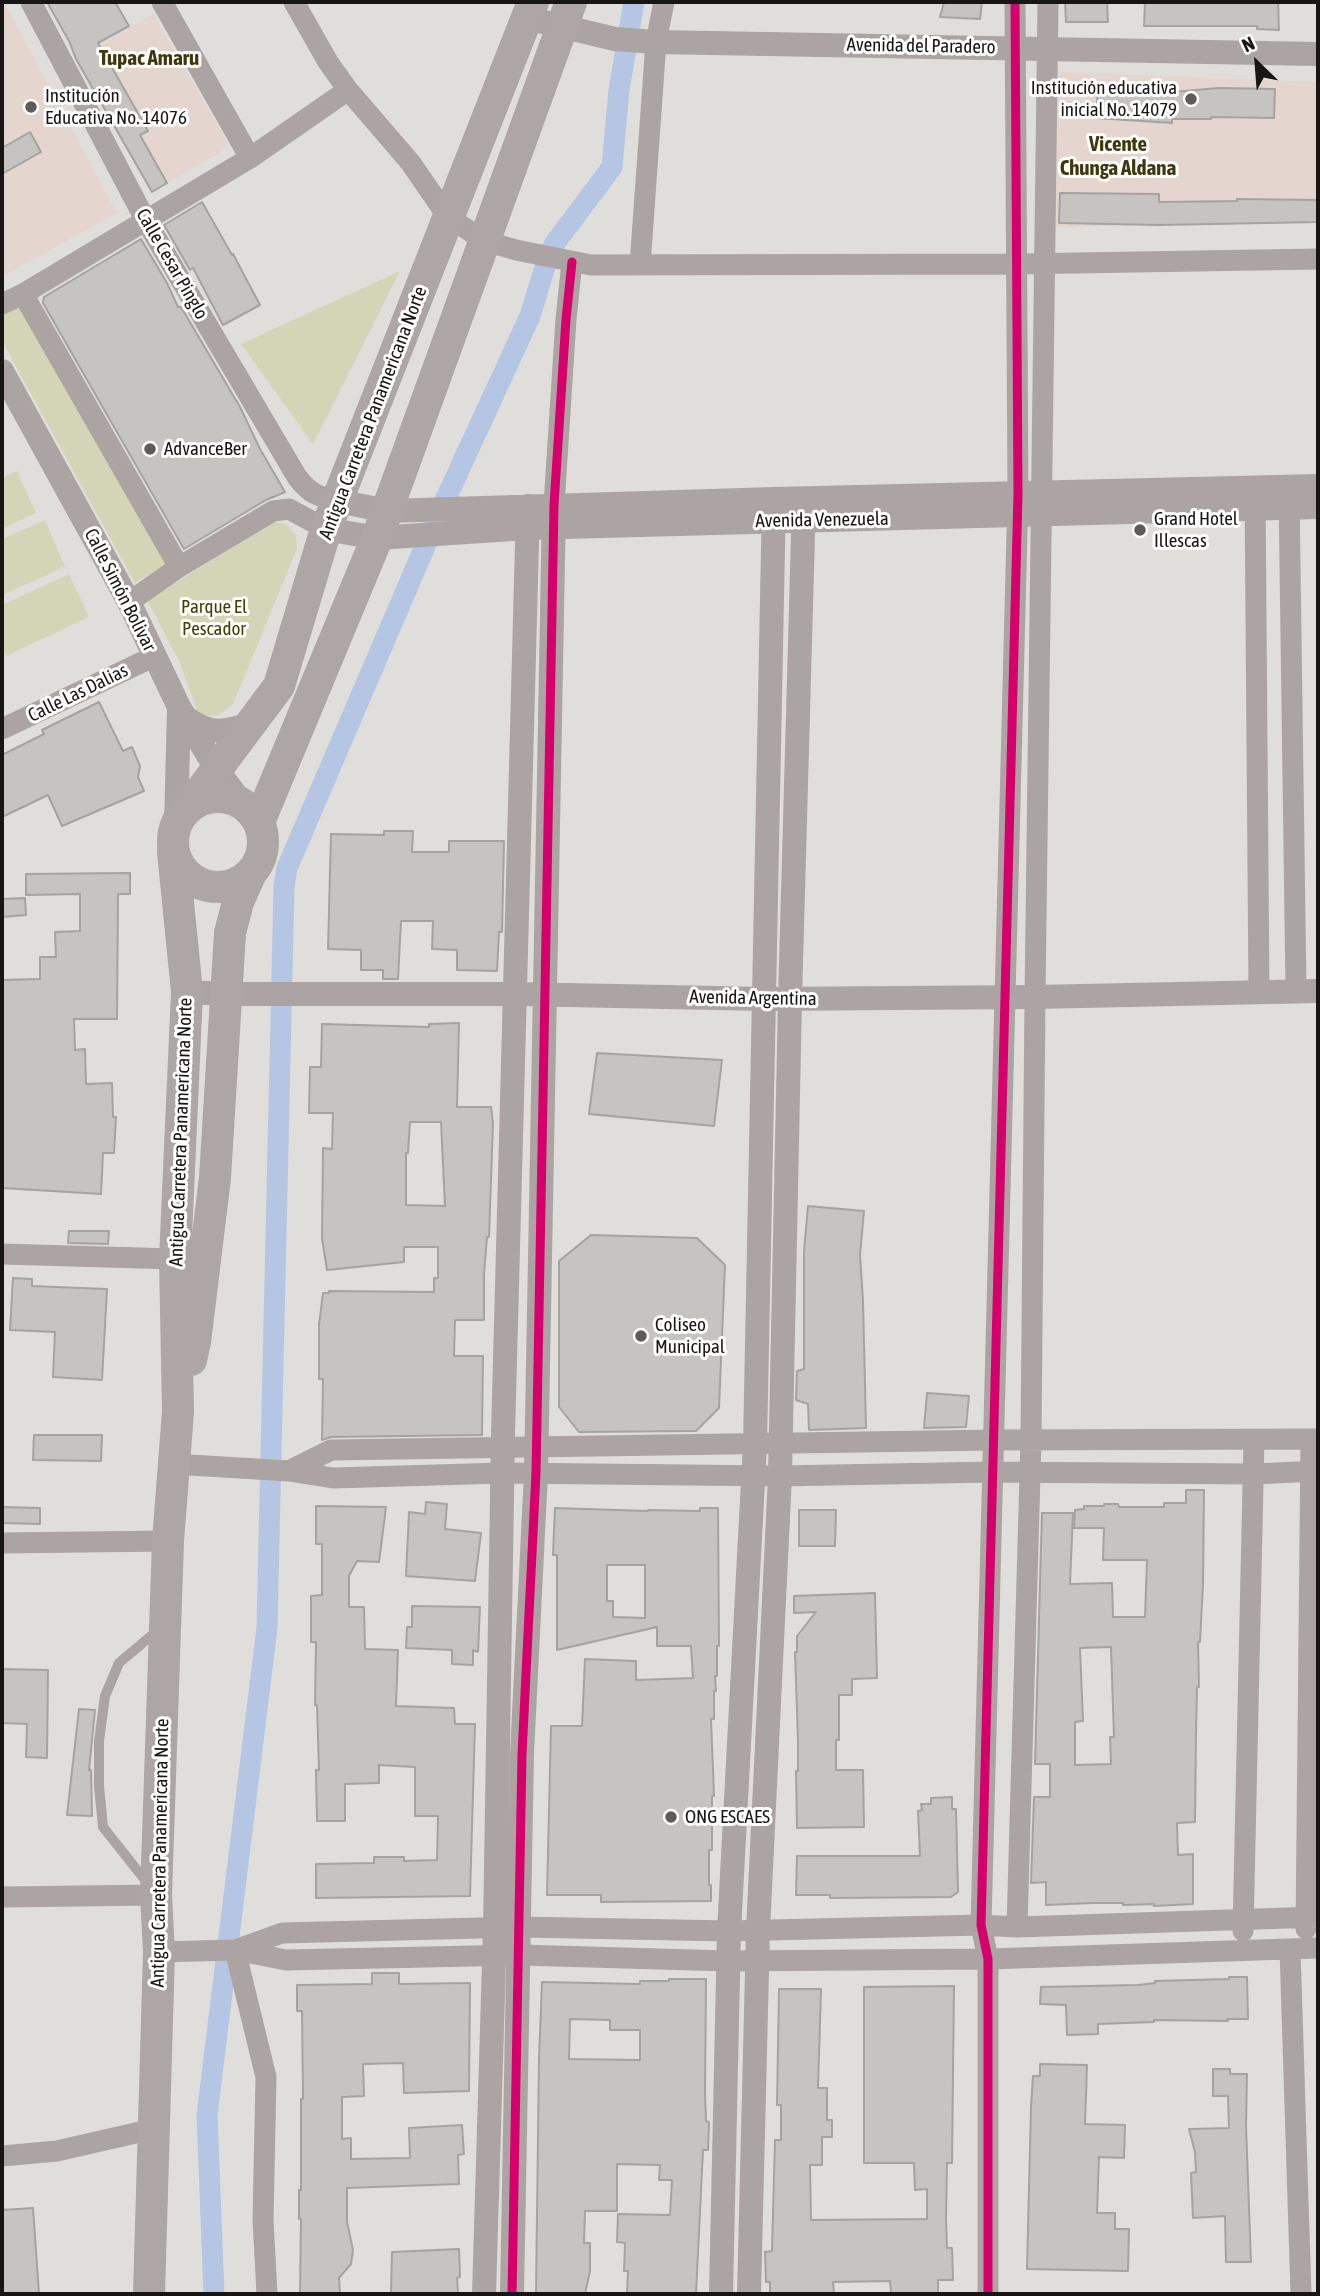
<!DOCTYPE html>
<meta charset="utf-8">
<style>
body{margin:0}
#map{position:relative;width:1320px;height:2296px;overflow:hidden;background:#e0deda;font-family:"Asap Condensed",sans-serif}
canvas{display:block}
.frame{position:absolute;inset:0;border:4px solid #181614;pointer-events:none}
.north{position:absolute;left:1222px;top:28px;width:70px;height:70px;-webkit-text-stroke:5px #fff;paint-order:stroke;rotate:335deg;font-size:19px;font-weight:700;line-height:28px;text-align:center;color:#181614}
.north::after{content:'';display:block;margin:auto;width:24px;height:32px;background:#181614;clip-path:polygon(50% 0,100% 100%,50% 72%,0 100%)}
</style>
<div id="map">
<canvas width="1320" height="2296"></canvas>
<div class="frame"></div>
<div class="north">N</div>
</div>
<script>
const ctx = document.querySelector('canvas').getContext('2d');
ctx.lineJoin = 'round';
function paint(path, color) {
  ctx.fillStyle = color;
  ctx.fill(path, 'evenodd');
}
function trace(path, color, width, dash) {
  ctx.strokeStyle = color;
  ctx.lineWidth = width;
  ctx.lineCap = dash ? 'butt' : 'round';
  ctx.setLineDash(dash || []);
  ctx.stroke(path);
}
function drawText(font, color, halo, rows, align = 'center') {
  ctx.font = font + ' "Asap Condensed",sans-serif';
  ctx.lineWidth = 6;
  ctx.setLineDash([]);
  ctx.textBaseline = 'middle';
  ctx.strokeStyle = halo;
  ctx.fillStyle = color;
  for (const [text, x, y, turn = 0] of rows) {
    ctx.save();
    ctx.translate(x, y);
    ctx.rotate((+turn || 0) * Math.PI / 180);
    ctx.textAlign = isNaN(turn) ? turn : align;
    if (halo) ctx.strokeText(text, 0, 0);
    ctx.fillText(text, 0, 0);
    ctx.restore();
  }
}
const education = new Path2D(`
 M2 2H4L117 213 2 277Z
 M153 14 227 142 223 151 152 192 76 59Z
 M1059 72 1318 82V223L1055 227Z`);
const green = new Path2D(`
 M400 271 313 444 241 344Z
 M15 307 24 309 171 562 135 583 2 341V314Z
 M17 471 36 513 2 529V478Z
 M45 520 65 567 2 595V539Z
 M274 522 287 524 296 536 297 549 233 704C219 716 215 720 197 711L180 663 147 600Z
 M69 574 89 617 6 656 2 647V605Z`);
const canal = new Path2D(`
 M214 2294 207 2115 267 1628 284 886 287 868 441 509 530 316 548 257 555 243 612 167 619 90 634 2`);
const building = new Path2D(`
 M47 2H115L129 26 98 43 148 131 140 135 167 183 152 192 76 59 69 41Z
 M944 2H982L980 19 940 17Z
 M1065 2H1107L1108 22H1066Z
 M1145 2H1278L1279 30 1257 29V26H1144Z
 M1098 87 1174 92 1218 88 1275 89 1274 118 1211 117V119H1172V123L1096 118Z
 M30 132 41 152 2 174V148Z
 M1060 193 1159 194V202L1237 201V199L1318 200V222L1159 225 1059 223Z
 M202 202 232 255 233 254 260 305 223 325 193 268 190 270 164 225Z
 M141 239 167 283 178 307H181L240 407 260 449 285 492 266 500 184 549 43 303 44 297Z
 M99 702 123 751 132 747 140 766 138 777 144 791 62 826 48 795 2 817V755L44 734 42 730Z
 M384 831H413L412 852H449V841H504L502 932H499L497 971 457 970V950L432 949 433 921H401L398 979H383V970H361V950L328 949 331 834 384 835Z
 M130 873V894H118L117 1019H74L75 1050 85 1049 86 1084 112 1083 113 1117H116L114 1153H103L101 1194 2 1188V980L40 979V957H56L55 932 80 931V894L26 895V874Z
 M25 898 26 915 2 917V899Z
 M459 1023 457 1107H491L493 1123 489 1237H487L484 1274V1320H455L454 1356H483L482 1435 331 1437 322 1440 323 1379H319V1325L323 1293H329V1291L434 1292V1278H438V1247H404V1262L327 1270 322 1238 323 1148 332 1149 333 1113H309L310 1067H321L322 1024 429 1027V1024ZM410 1122H441L445 1206 406 1205V1153H408Z
 M597 1053 722 1060 714 1126 589 1114Z
 M808 1206 864 1211 860 1255 863 1300 866 1428 809 1430 808 1404 796 1400 797 1371 804 1369V1251Z
 M69 1231H109L108 1244 68 1243Z
 M591 1235 697 1238 725 1265 719 1408 696 1431 579 1432 559 1407V1261Z
 M13 1278 32 1279V1286L107 1289 102 1380 53 1377 55 1332 10 1330Z
 M927 1393 969 1396 966 1427 924 1428Z
 M34 1435H102L101 1461 33 1460Z
 M1186 1490H1204L1203 1584 1200 1642H1198L1199 1687H1197L1196 1734 1195 1822 1177 1823 1178 1855 1193 1854V1904L1154 1906V1904L1123 1905V1903H1093L1046 1905V1882L1031 1883 1034 1797H1050V1764H1035L1042 1513H1073L1070 1584 1112 1583 1113 1617H1145L1147 1560H1103L1104 1528H1074L1075 1510 1084 1509V1506H1104V1504H1118L1119 1507H1164V1503H1186ZM1111 1647 1114 1737H1110L1111 1764 1075 1765V1722L1083 1721 1080 1648Z
 M426 1502 447 1504 445 1529 481 1533 475 1581 406 1576 409 1512 425 1514Z
 M316 1506 386 1507 379 1562 357 1561 349 1576V1607H364L365 1649 398 1650 396 1706 454 1708 455 1724H475L470 1896 316 1898V1864L374 1863V1857H404V1861L437 1860 438 1816H415V1767L379 1765V1783L345 1784V1821H317L316 1770H319L317 1705H315L316 1642H311V1596L322 1595V1544H316Z
 M2 1507 40 1508V1524L2 1523Z
 M555 1508 648 1511V1510L700 1511V1508H718L719 1646H717V1676H715L716 1691H714V1719H711L714 1796H712V1850H709V1885H711V1901L601 1902V1895H547L551 1726H582L585 1659 636 1661V1680L693 1678 691 1646H657V1627L557 1650V1555H553ZM607 1565H645V1618L613 1617V1601H607Z
 M799 1510H836L835 1546H799Z
 M875 1593 877 1678 852 1679V1695H839V1740H836V1770H863L864 1827 797 1828 796 1771H798V1741L795 1652H797V1636L816 1612 794 1613V1596Z
 M412 1606 480 1607 478 1652 473 1650V1665L452 1664V1650L406 1648 407 1627H412Z
 M2 1669 48 1670 47 1758 26 1757 27 1724 2 1723Z
 M79 1709 95 1710 89 1770H91L92 1816 67 1815Z
 M952 1797V1809H956L958 1892 951 1897 830 1898V1895H796L797 1856H920L918 1811 922 1810 921 1804H931V1798Z
 M372 1973H399V1984L470 1983 469 2091 404 2093 403 2063 363 2064 364 2096 342 2097V2139L351 2138V2159L410 2158 409 2128 462 2125 464 2154 458 2155 459 2184 347 2188V2222L353 2250 351 2264 339 2278 340 2294H300L301 2219H299V2190H301V2099H303L302 2011H297V1985L372 1984Z
 M1229 1977H1247L1248 2019H1227L1228 2021 1154 2020V2022L1098 2024V2034L1067 2035 1066 2005 1040 2004 1041 1987 1138 1985 1155 1983V1981L1229 1979Z
 M669 1979H706L705 2092 706 2121 709 2122 708 2150H703L696 2294H627L628 2271H624L625 2243 617 2242 618 2214 670 2215 672 2180H659L660 2165 617 2164V2211H585L584 2243H590V2271L585 2294H536L539 2059 542 1982 640 1984V1981H669ZM570 2019 610 2020V2030H640V2060L569 2059Z
 M954 1986 952 2163H947L946 2219 947 2248H952L953 2280H938V2294H891L890 2281 833 2282 834 2294H770V2282H766L765 2252 772 2251 775 2140H781V2105H777L779 1989H821L818 2088H827V2120H832V2137H822V2165H810L811 2220 927 2219V2189L915 2190 914 2163H864V1987Z
 M1040 2064 1087 2065 1085 2124 1125 2125 1124 2158 1099 2157 1097 2213H1115V2229H1129L1128 2271 1027 2269 1031 2107 1033 2076H1040Z
 M1213 2069H1230V2074H1247L1246 2126 1251 2262H1226L1225 2216 1193 2218 1191 2173 1196 2172 1195 2152 1189 2129 1229 2128 1228 2096H1213Z
 M33 2208 39 2294H2V2210Z
 M459 2249 460 2277 457 2278 458 2294H391L392 2252Z`);
const service = new Path2D(`
 M149 1885 103 1827 99 1786V1741L105 1696 119 1663 158 1630`);
const minor = new Path2D(`
 M31 2 146 221 297 477C310 494 317 496 338 501
 M162 2 250 158
 M294 2 328 62 348 90 410 162 448 217 485 241 516 250 591 265 1016 264 1318 259
 M640 265 656 42 664 2
 M23 294 179 567
 M2 304 23 294 250 158 348 90
 M1255 493 1259 992
 M1289 493 1296 991
 M554 505 566 319 572 262
 M129 602 179 567 273 511 289 509 326 529
 M2 729 155 656
 M2 1254 175 1259
 M174 1464 289 1471 333 1478 503 1473 780 1476 993 1472 1254 1474 1318 1471
 M289 1471 331 1450 994 1440 1318 1439
 M2 1543 168 1541
 M2 1897 156 1895
 M1017 1927 1031 1440 1035 997 1048 2
 M1306 1929 1311 1440
 M1243 1931 1254 1440
 M1290 1949 1301 2294
 M235 1950 282 1933 520 1927 729 1931 981 1925 1017 1927 1318 1917
 M235 1950 266 2077 263 2220 267 2294
 M159 1952 235 1950 286 1960 520 1955 728 1961 988 1959 1318 1948
 M2 2156 57 2151 153 2129
 M988 2294V1959L981 1925 1018 494 1015 2`);
const tertiary = new Path2D(`
 M527 18 615 39 656 42 1318 54
 M2 371 129 602 179 707 217 770 242 803
 M338 501 387 511 774 499 1318 486
 M326 529 377 538 527 528 1318 507
 M185 717C211 735 222 733 251 724
 M176 825 179 708
 M187 992 227 994H516L765 999 1035 997 1318 991
 M484 2294 495 1928 503 1435 528 506
 M512 2294 522 1754 536 1473 554 505
 M721 2294 729 1931 755 1444 774 499
 M749 2294 758 1930 780 1476 790 999 804 499`);
const primary = new Path2D(`
 M173 842a45 45 0 1 1 90 0a45 45 0 1 1-90 0Z
 M187 809 279 686 326 529 533 2
 M259 822 377 538 571 2
 M191 1360 195 1342 215 1178 230 933 238 902 250 875
 M149 2294 159 1952 156 1895 168 1541 178 1412 175 1259 187 992 173 852`);
const cycleway = new Path2D(`
 M512 2294 522 1754 536 1473 554 505 566 319 572 262
 M988 2294V1959L981 1925 1018 494 1015 2`);
const markers = [
 [1191,99,7,"#5e5c59"],
 [31,107,7,"#5e5c59"],
 [150,449,7,"#5e5c59"],
 [1140,530,7,"#5e5c59"],
 [641,1336,7,"#5e5c59"],
 [671,1817,7,"#5e5c59"]
];
const streetNames = [
 ["Avenida del Paradero",921,46,1],
 ["Calle Cesar Pinglo",172,264,60],
 ["Antigua Carretera Panamericana Norte",373,413,-69],
 ["Avenida Venezuela",822,520,-1],
 ["Calle Simón Bolivar",120,590,63],
 ["Calle Las Dalias",78,693,-26],
 ["Avenida Argentina",753,998,1],
 ["Antigua Carretera Panamericana Norte",181,1132,-88],
 ["Antigua Carretera Panamericana Norte",160,1853,-89]
];
const poiNames = [
 ["Institución educativa",1177,88,"right"],
 ["inicial No. 14079",1177,110,"right"],
 ["Institución",45,96],
 ["Educativa No. 14076",45,118],
 ["AdvanceBer",164,449],
 ["Grand Hotel",1154,519],
 ["Illescas",1154,541],
 ["Coliseo",655,1325],
 ["Municipal",655,1347],
 ["ONG ESCAES",685,1817]
];
const parkNames = [
 ["Parque El",214,607],
 ["Pescador",214,629]
];
const neighbourhoodNames = [
 ["Tupac Amaru",149,58],
 ["Vicente",1118,144],
 ["Chunga Aldana",1118,168]
];
paint(education, '#e4d6ce');
paint(green, '#d4d5b7');
trace(canal, '#b5c6e4', 21);
paint(building, '#c5c4c1');
trace(building, '#a5a3a0', 2);
trace(service, '#aca4a3', 10);
trace(minor, '#aca4a3', 21);
trace(tertiary, '#aca4a3', 24);
trace(primary, '#ada6a4', 32);
trace(cycleway, '#d6006c', 9);
for (const [x, y, r, color] of markers) {
  const dot = new Path2D();
  dot.arc(x, y, r, 0, 2 * Math.PI);
  ctx.fillStyle = color;
  ctx.fill(dot);
  trace(dot, '#fff', 2.5);
}
drawText('19px', '#181614', '#fff', streetNames);
drawText('19px', '#181614', '#fff', poiNames, 'left');
drawText('19px', '#404100', '#fff', parkNames);
drawText('bold 21px', '#3f380e', '#fff', neighbourhoodNames);
</script>
